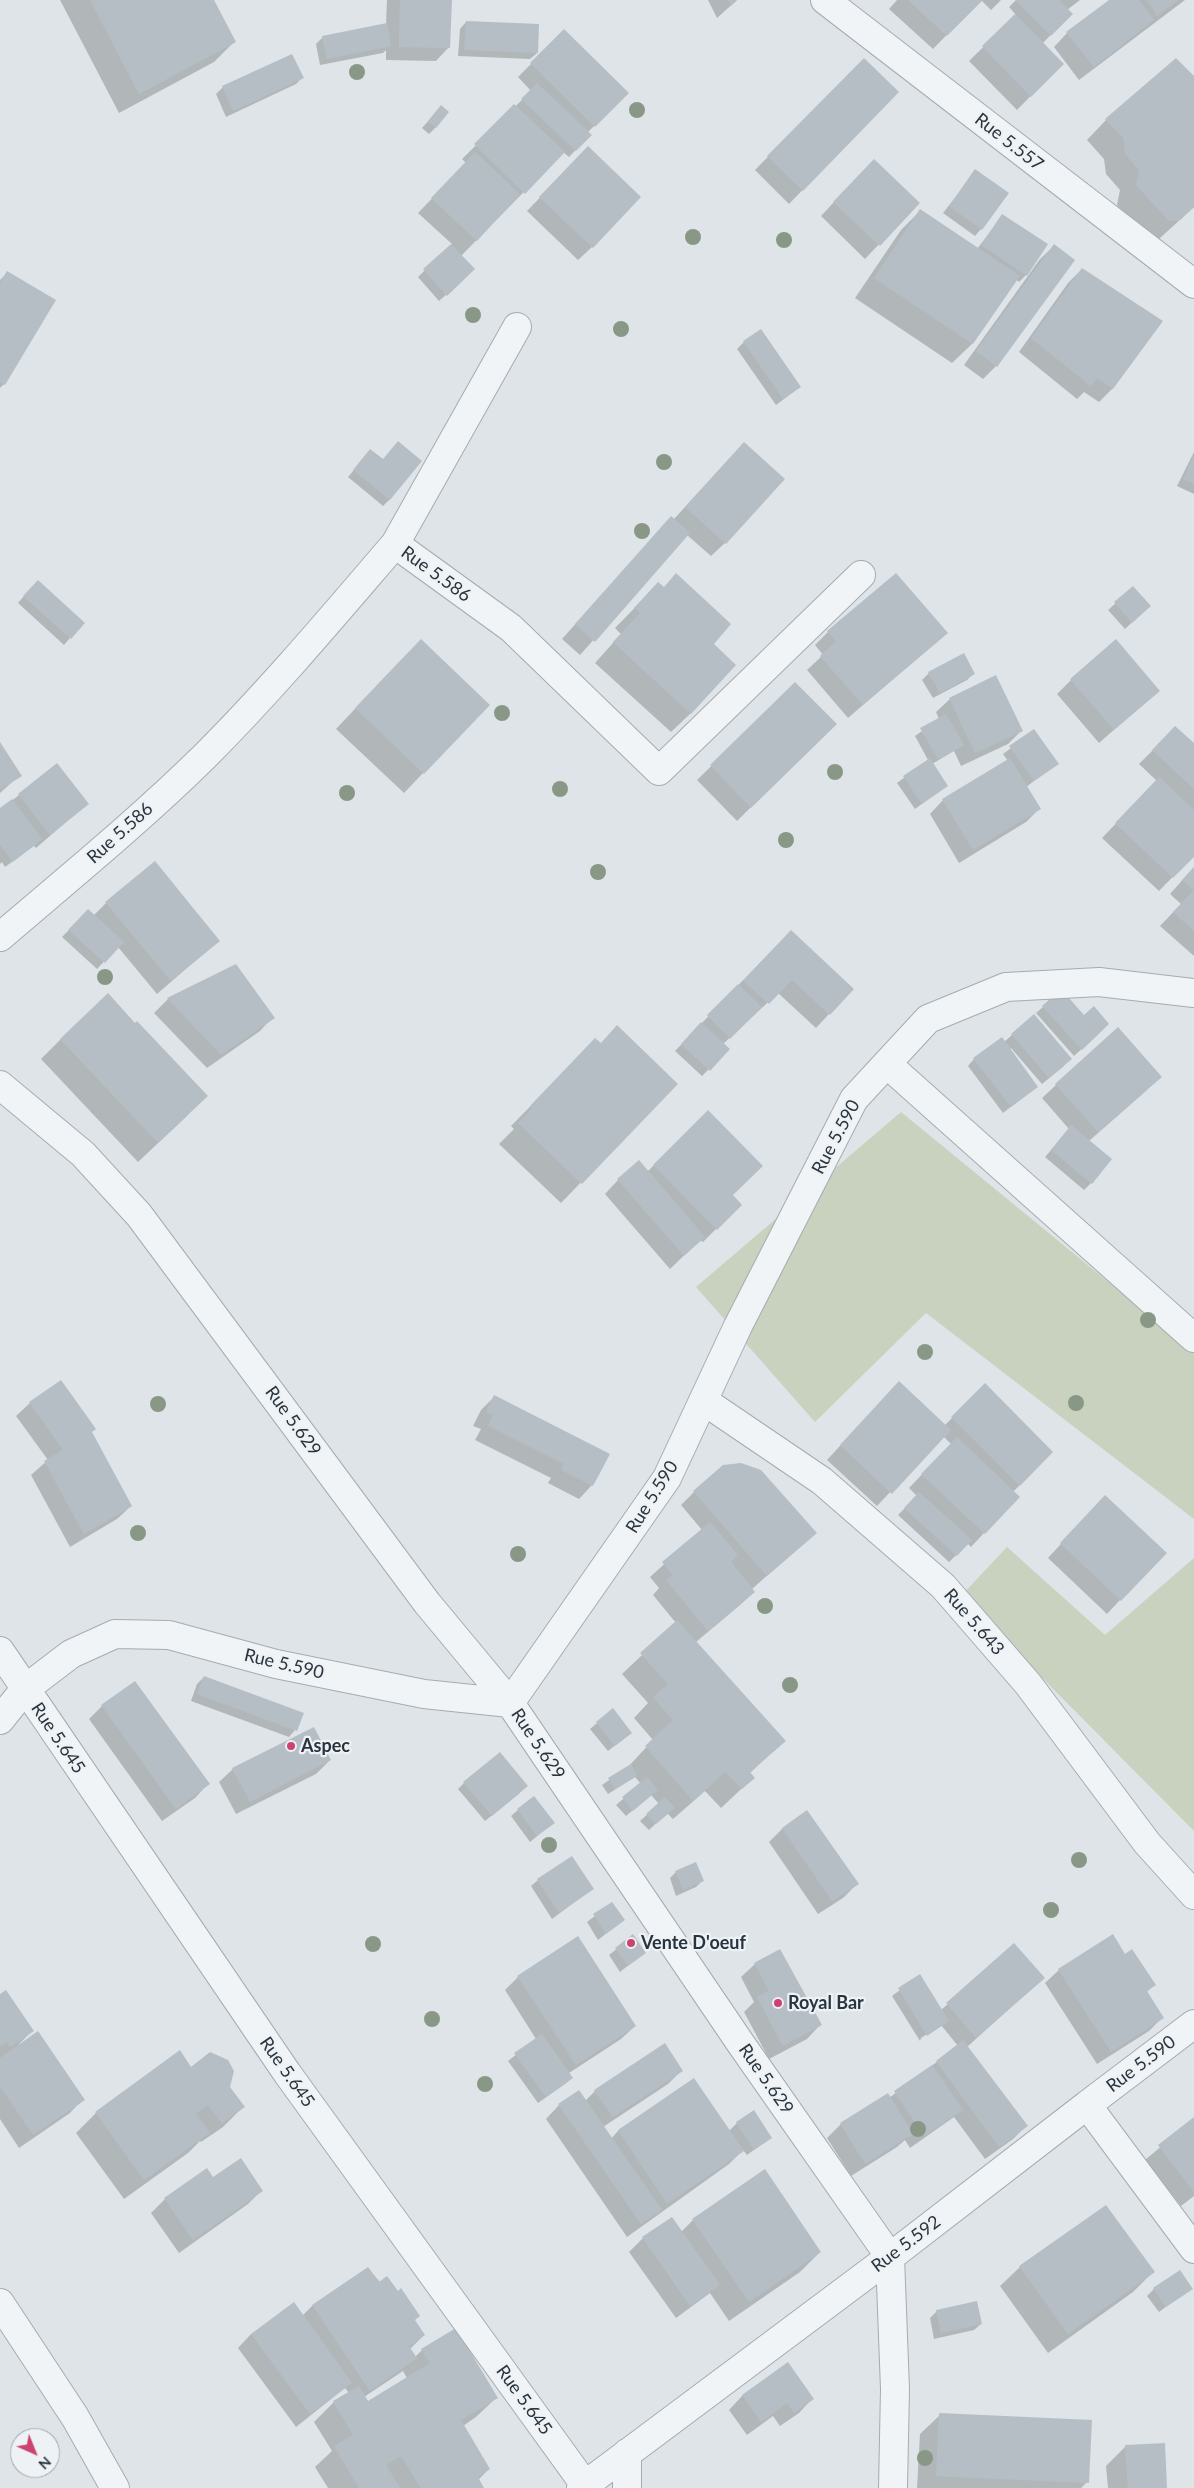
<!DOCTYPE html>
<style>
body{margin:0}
#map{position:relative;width:1194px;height:2488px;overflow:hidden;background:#dee4e8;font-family:Lato,sans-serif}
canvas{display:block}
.north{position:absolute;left:10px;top:2428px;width:50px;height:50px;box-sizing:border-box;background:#eef2f5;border:1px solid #9fa6ac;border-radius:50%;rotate:136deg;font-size:14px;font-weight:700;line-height:20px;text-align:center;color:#28343f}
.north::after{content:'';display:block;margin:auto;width:18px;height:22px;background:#cd4372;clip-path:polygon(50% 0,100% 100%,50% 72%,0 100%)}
</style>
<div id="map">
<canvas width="1194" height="2488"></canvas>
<div class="north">N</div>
</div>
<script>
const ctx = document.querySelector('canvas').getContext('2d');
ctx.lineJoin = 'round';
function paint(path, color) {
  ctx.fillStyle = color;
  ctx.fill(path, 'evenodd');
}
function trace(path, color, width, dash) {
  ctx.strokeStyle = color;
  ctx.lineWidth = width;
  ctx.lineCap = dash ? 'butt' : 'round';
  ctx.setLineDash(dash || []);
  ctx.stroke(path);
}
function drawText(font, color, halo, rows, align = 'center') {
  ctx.font = font + ' Lato,sans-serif';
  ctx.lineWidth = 4.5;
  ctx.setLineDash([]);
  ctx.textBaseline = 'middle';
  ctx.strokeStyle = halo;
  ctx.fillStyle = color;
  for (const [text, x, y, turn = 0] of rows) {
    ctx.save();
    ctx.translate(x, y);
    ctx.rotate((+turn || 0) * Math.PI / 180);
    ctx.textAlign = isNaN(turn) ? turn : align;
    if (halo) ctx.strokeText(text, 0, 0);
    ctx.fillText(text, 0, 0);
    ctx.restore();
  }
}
const green = new Path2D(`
 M901 1112 1194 1352V1519L926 1313 815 1422 696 1287Z
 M1007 1547 1105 1635 1194 1558V1831L961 1596Z`);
const shadow = new Path2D(`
 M60 0H212L234 42 214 62 119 113Z
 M387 0H451L449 47 436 61 386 60V50L383 53 320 65 316 44 323 37 386 24Z
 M708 0H737L717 18Z
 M897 0H981L933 49 889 9Z
 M981 0H1001L991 10Z
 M1016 0H1080L1067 10 1071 14 1042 44 1062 64 1017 110 969 61 1016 15 1009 7Z
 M1111 0H1185L1079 80 1054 47 1067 33Z
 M466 22 537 53 530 59 458 56 460 29Z
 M564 31 627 93 587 133 590 135 569 157 563 152 461 256 467 276 439 301 418 277 452 244 418 213 466 163 462 159 531 91 518 77Z
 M864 59 898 92 789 204 755 170Z
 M302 78 296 84 226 117 216 94 223 87Z
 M1194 78V207L1159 239 1149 240 1117 205 1120 190 1106 174 1104 159 1087 140 1106 120Z
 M441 107 436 127 429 134 422 128Z
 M588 148 592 247 578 260 527 211Z
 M976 171 981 229 975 236 943 213Z
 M860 174 918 203 865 259 821 216Z
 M921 210 977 249 1003 215 1026 275 1019 282 1016 279 972 344 952 363 855 298 901 230Z
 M1054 246 996 366 983 379 964 365 1040 259Z
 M1082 269 1161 321 1112 389 1099 402 1084 392 1077 399 1019 352 1068 283Z
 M7 273 4 384 0 388V280Z
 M744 342 800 387 776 405 737 349Z
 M1194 452V494L1177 486Z
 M731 457 725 543 711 556 687 535 580 655 562 639 658 532 673 520Z
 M364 458 390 499 383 506 348 477Z
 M658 584 712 644 691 713 671 732 595 663 621 634 615 628Z
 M31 588 70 638 64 645 18 603Z
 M1133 588 1142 613 1125 629 1108 610Z
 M828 632 946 633 848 718 807 670 823 655 815 645Z
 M401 660 423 773 404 793 336 729Z
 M929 673 973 674 967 680 933 698 922 680Z
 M1071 680 1158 691 1099 743 1057 694Z
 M795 684 835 724 737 821 697 780Z
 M950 699 1021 731 1008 744 961 766 954 751 932 764 947 785 915 809 897 783 928 760 915 736 939 719 936 712Z
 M1034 731 1057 764 1026 787 1039 809 1026 822 959 863 930 814 943 800 1008 761 1003 754Z
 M1162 741 1194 745V855L1159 891 1102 838 1157 781 1139 764Z
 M0 744 20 775 0 793Z
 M19 795 87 804 36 848 34 846 5 867 2 862 0 864V810Z
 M1194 867V956L1160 926 1181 904 1170 894Z
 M106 903 218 941 157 994 118 947 97 969 62 937 88 911 93 916Z
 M777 945 829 1014 816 1028 778 993 723 1044 729 1049 702 1076 675 1051Z
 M235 966 273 1017 260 1031 207 1068 154 1013 168 999Z
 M1043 1007 1084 1017 1101 1031 1074 1056 1036 1013Z
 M1012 1035 1064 1066 1042 1084 1011 1048 1010 1050 1037 1086 1003 1113 968 1066 974 1059 1004 1042Z
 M61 1039 187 1116 138 1162 41 1059Z
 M576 1060 676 1084 561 1203 499 1144 514 1129 511 1126Z
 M1056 1085 1147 1090 1089 1141 1091 1183 1084 1190 1045 1157 1069 1129 1042 1098Z
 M708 1112 731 1196 740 1205 703 1242 700 1240 670 1269 605 1194 618 1180 647 1172Z
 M985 1385 1052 1452 1013 1492 984 1533 971 1547 968 1544 949 1562 898 1515 917 1496 909 1488 951 1444 943 1436 877 1506 827 1460 885 1397 944 1426Z
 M494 1397 592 1485 579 1499 548 1483 551 1478 475 1440 481 1429 473 1426 481 1410Z
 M30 1403 91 1433 131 1506 117 1519 70 1547 31 1475 48 1460 16 1416Z
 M694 1492 815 1533 752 1589 754 1592 740 1605 696 1642 784 1741 750 1773 753 1778 721 1808 705 1791 673 1819 667 1813 649 1830 640 1821 659 1804 651 1795 626 1816 616 1805 641 1784 635 1777 608 1794 602 1785 627 1768 653 1740 634 1718 648 1703 622 1674 676 1623 653 1595 659 1588 650 1577 702 1530 681 1505Z
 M1092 1510 1120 1600 1107 1614 1048 1558Z
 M204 1677 295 1730 289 1737 191 1701 197 1684Z
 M102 1706 208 1784 195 1798 162 1821 89 1719Z
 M597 1723 623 1739 608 1751 590 1729Z
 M330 1760 316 1774 236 1814 219 1782 233 1769Z
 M464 1783 520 1793 485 1821 458 1789Z
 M518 1810 553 1823 530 1842 511 1816Z
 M807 1812 857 1884 843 1898 818 1914 769 1842 782 1829Z
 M676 1872 702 1881 696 1887 676 1896 670 1878Z
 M538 1880 592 1889 552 1919 531 1886Z
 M612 1903 623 1920 598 1940 587 1922Z
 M633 1936 644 1953 620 1972 609 1955Z
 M1014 1945 1029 1991 967 2047 1026 2126 1013 2139 985 2159 954 2117 910 2148 905 2140 897 2147 851 2176 827 2138 841 2124 889 2098 958 2046 941 2025 921 2038 920 2041 892 1996 919 1976 941 2010Z
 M1125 1956 1154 1985 1146 1993 1162 2018 1149 2031 1097 2064 1045 1983 1059 1970Z
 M755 1964 820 2025 807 2039 769 2059 744 2012 754 2002 741 1977Z
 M518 1977 635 2026 621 2039 569 2073 572 2078 565 2084 538 2103 508 2061 536 2039 505 1990Z
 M0 1996 32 2031 19 2044 83 2099 70 2113 19 2148 0 2119Z
 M179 2052 191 2068 228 2088 243 2107 223 2127 201 2142 200 2141 188 2153 124 2199 76 2133 96 2113Z
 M681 2071 668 2084 603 2127 611 2139 618 2131 693 2080 729 2131 737 2123 770 2138 747 2155 743 2150 729 2164 627 2237 546 2119 559 2105 585 2101 595 2091Z
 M1194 2119V2196L1181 2206 1145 2160Z
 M207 2170 213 2179 262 2190 248 2204 179 2253 151 2213 165 2199Z
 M671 2218 681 2232 693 2220 820 2252 800 2272 729 2321 710 2293 676 2318 629 2252 643 2238Z
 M1020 2267 1153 2272 1133 2292 1048 2353 1000 2286Z
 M368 2268 424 2335 410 2349 415 2357 422 2350 496 2398 476 2417 463 2426 489 2469 478 2480 483 2488H328L315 2467 332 2451 314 2422 334 2402 349 2393 345 2388 296 2427 238 2348 251 2334 302 2316 312 2306ZM403 2371 407 2378 367 2403 364 2397Z
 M1191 2288 1159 2312 1147 2296 1154 2289Z
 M937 2311 981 2324 974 2330 934 2339 930 2318Z
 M787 2364 812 2399 799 2413 780 2426 773 2416 747 2435 729 2410 742 2396Z
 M940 2415 1087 2482 1081 2488H917L920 2434Z
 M1126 2446 1166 2488H1108L1106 2466Z`);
const building = new Path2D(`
 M90 0H214L236 42 139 94Z
 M400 0H452L450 48 399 47Z
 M728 0H737L731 6Z
 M908 0H983L947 36Z
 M1015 0H1059L1073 14 1051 36Z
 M1109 0H1139L1154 20 1094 67 1066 32Z
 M1147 0H1179L1157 16Z
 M1015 14 1064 64 1031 97 982 46Z
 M466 21 539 24 538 53 464 50Z
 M387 23 391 46 327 59 322 36Z
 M564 29 629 93 595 127 530 63Z
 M292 54 304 78 233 111 222 86Z
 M864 58 899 92 803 191 767 156Z
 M1176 58 1194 76V207L1180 220 1169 221 1136 185 1139 170 1125 154 1124 139 1105 119Z
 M537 83 592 135 576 151 521 99Z
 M514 104 565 152 525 194 474 144Z
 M441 105 449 112 436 128 428 121Z
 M588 146 641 197 593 248 539 197Z
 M475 152 520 194 477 241 431 198Z
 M874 159 920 203 880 246 833 202Z
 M975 169 1009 193 982 230 949 206Z
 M920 209 1020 276 973 344 874 278Z
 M1002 214 1048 244 1027 276 981 245Z
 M451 244 475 269 447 296 423 269Z
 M1054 244 1075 260 997 367 976 351Z
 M1082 268 1163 321 1113 389 1097 378 1091 386 1031 338Z
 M7 271 56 300 5 385 0 382V283Z
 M761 329 801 387 783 399 743 341Z
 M398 441 422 461 390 500 353 470 370 449 383 459Z
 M744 442 785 479 726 544 685 507Z
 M1194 455V484L1183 479Z
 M671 516 690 533 595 642 575 624Z
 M676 573 731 624 714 644 736 665 691 714 613 642 640 613 634 608 658 582 664 587Z
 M896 573 948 633 863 705 820 656 836 641 827 631Z
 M38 580 85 623 71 639 23 596Z
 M1133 586 1151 606 1132 623 1114 602Z
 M421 639 490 705 424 774 355 708Z
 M1116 639 1160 691 1114 730 1070 679Z
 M964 653 975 674 940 693 928 672Z
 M996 675 1023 731 975 753 949 698Z
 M795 682 837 724 751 808 710 765Z
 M946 714 964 745 938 759 920 728Z
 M1175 726 1194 743V789L1152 750Z
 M1034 729 1059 764 1034 781 1009 746Z
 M0 742 22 776 0 790Z
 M930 758 948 786 922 804 903 776Z
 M1010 758 1041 809 973 850 942 799Z
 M57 763 89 804 50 835 18 794Z
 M1159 777 1194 810V857L1173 878 1115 823Z
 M12 799 42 839 13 862 0 845V808Z
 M155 861 220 941 171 981 105 902Z
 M1194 867V931L1173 912 1194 890 1182 880Z
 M88 909 124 942 105 963 68 930Z
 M791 930 854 989 830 1015 792 980 769 1004 743 981Z
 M236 964 275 1018 221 1055 167 998Z
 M738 984 762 1007 730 1039 707 1015Z
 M1061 989 1084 1015 1094 1006 1109 1024 1082 1050 1042 1006Z
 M108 993 135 1023 137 1021 208 1096 158 1143 60 1039Z
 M1034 1014 1072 1059 1049 1078 1011 1034Z
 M701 1022 730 1049 710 1071 681 1044Z
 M617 1025 678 1084 582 1184 518 1123 532 1108 530 1106 595 1038 601 1043Z
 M1118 1027 1162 1077 1098 1132 1055 1084Z
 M1002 1037 1038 1087 1011 1107 973 1058Z
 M708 1110 763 1166 733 1195 742 1205 717 1230 653 1165Z
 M1071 1125 1112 1159 1092 1184 1051 1150Z
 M639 1160 705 1237 684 1256 617 1179Z
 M61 1380 96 1429 92 1432 132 1506 84 1534 44 1461 63 1450 29 1402Z
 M899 1381 951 1430 892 1494 840 1445Z
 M985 1383 1053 1452 1020 1486 951 1417Z
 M494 1395 610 1454 593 1486 561 1470 564 1464 488 1426 493 1415 486 1412Z
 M957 1437 1020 1497 985 1534 921 1474Z
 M741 1463 761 1470 817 1533 767 1576 693 1491 723 1465Z
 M919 1492 972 1540 957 1556 904 1508Z
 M1105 1495 1167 1553 1121 1601 1060 1543Z
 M710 1522 738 1555 731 1562 755 1592 708 1631 666 1580 673 1575 662 1562Z
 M677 1620 786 1741 750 1772 755 1778 742 1789 725 1772 693 1801 645 1746 673 1720 653 1697 668 1684 640 1653Z
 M204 1676 304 1713 297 1731 197 1694Z
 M135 1681 210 1784 176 1809 101 1705Z
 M613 1708 632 1733 615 1746 596 1722Z
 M314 1727 331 1760 250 1802 232 1768Z
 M500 1752 528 1786 492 1816 463 1782Z
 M631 1764 637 1776 615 1789 608 1778Z
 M647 1777 658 1790 633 1811 622 1797Z
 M534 1796 555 1823 537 1836 517 1809Z
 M665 1797 675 1808 656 1824 646 1814Z
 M807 1810 859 1884 832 1901 782 1828Z
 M572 1856 594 1889 559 1913 537 1879Z
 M696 1862 704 1881 683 1890 675 1871Z
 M612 1902 625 1920 606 1934 593 1914Z
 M633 1934 646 1953 628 1966 615 1948Z
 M1113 1934 1125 1954 1132 1949 1156 1985 1147 1991 1164 2018 1111 2052 1058 1969Z
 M578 1936 636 2026 576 2065 517 1976Z
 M1014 1943 1045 1978 976 2038 946 2003Z
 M780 1949 822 2025 783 2046 757 1997 769 1991 754 1963Z
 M920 1974 949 2021 927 2036 898 1988Z
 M6 1990 34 2031 10 2047 7 2042 0 2047V1994Z
 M38 2031 85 2100 33 2135 0 2086V2058Z
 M542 2034 573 2078 546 2097 514 2053Z
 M963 2040 1028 2126 999 2147 936 2061Z
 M665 2043 683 2071 613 2117 594 2090Z
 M180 2050 191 2067 210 2052 228 2060 234 2071 230 2087 245 2107 222 2123 208 2105 196 2113 210 2133 144 2180 95 2112Z
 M932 2065 963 2110 924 2136 894 2091Z
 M694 2078 744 2151 667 2204 618 2130Z
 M579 2090 662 2210 641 2224 558 2104Z
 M888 2093 913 2134 865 2164 840 2123Z
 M754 2110 772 2138 754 2150 736 2122Z
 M1194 2117V2192L1158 2145Z
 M241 2158 263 2191 193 2240 164 2198 207 2168 213 2177Z
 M765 2169 821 2252 749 2302 692 2219Z
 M1106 2205 1155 2272 1068 2334 1019 2266Z
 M672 2217 720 2285 690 2306 642 2237Z
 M368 2267 379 2282 387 2276 398 2291 401 2288 420 2316 415 2320 425 2335 409 2346 417 2358 370 2391 312 2305Z
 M1180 2270 1193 2289 1166 2307 1153 2288Z
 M977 2301 982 2324 941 2333 936 2310Z
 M294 2302 352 2383 310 2414 251 2334Z
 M456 2328 498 2398 461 2420 490 2469 478 2477 484 2488H421L401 2456 386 2465 400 2488H359L334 2446 353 2435 333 2401 359 2386 368 2401 430 2363 421 2349Z
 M788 2362 814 2399 794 2413 787 2403 761 2422 742 2395Z
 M939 2413 1092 2420 1089 2483 936 2476Z
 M1165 2443 1167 2488H1128L1125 2445Z`);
const minor = new Path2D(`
 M825 0 1194 284
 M395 544 517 327
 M0 937C69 878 140 820 205 756 272 689 333 616 395 544L511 628 659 771 861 575
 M887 1064 1194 1338
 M0 1085 83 1154 139 1215 427 1603 510 1703 741 2044 890 2257 895 2389 893 2488
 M704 1401 822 1481 943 1586 1028 1684 1147 1843 1194 1895
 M0 1651 287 2073 585 2485
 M0 1720 25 1689 71 1654 115 1634 169 1635 276 1664 424 1694 510 1703 667 1478 738 1326 854 1099 928 1019 1006 987 1099 982 1194 993
 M1087 2105 1194 2024
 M0 2303 75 2417 115 2488
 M581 2488 890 2257 1087 2105 1194 2249
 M627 2488V2453`);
const trees = [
 [357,72],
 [637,110],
 [693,237],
 [784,240],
 [473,315],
 [621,329],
 [664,462],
 [642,531],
 [502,713],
 [835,772],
 [560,789],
 [347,793],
 [786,840],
 [598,872],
 [105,977],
 [1148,1320],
 [925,1352],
 [1076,1403],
 [158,1404],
 [138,1533],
 [518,1554],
 [765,1606],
 [790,1685],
 [549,1845],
 [1079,1860],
 [1051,1910],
 [373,1944],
 [432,2019],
 [485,2084],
 [918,2129],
 [925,2458]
];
const markers = [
 [291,1746,5,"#cd4372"],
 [631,1943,5,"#cd4372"],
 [778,2003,5,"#cd4372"]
];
const streetNames = [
 ["Rue 5.557",1009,142,38],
 ["Rue 5.586",436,574,36],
 ["Rue 5.586",120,833,-42],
 ["Rue 5.590",836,1137,-62],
 ["Rue 5.629",293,1421,54],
 ["Rue 5.590",652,1497,-58],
 ["Rue 5.643",974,1622,49],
 ["Rue 5.590",284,1664,13],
 ["Rue 5.645",58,1738,56],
 ["Rue 5.629",538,1744,56],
 ["Rue 5.590",1141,2064,-37],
 ["Rue 5.645",287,2072,55],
 ["Rue 5.629",766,2079,55],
 ["Rue 5.592",906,2244,-37],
 ["Rue 5.645",524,2400,54]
];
const poiNames = [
 ["Aspec",301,1746],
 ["Vente D'oeuf",641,1943],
 ["Royal Bar",788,2003]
];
paint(green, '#c8d2bf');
paint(shadow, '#0003');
paint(building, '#b6bec5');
trace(minor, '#a4acb2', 30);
trace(minor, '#f1f4f6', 28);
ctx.fillStyle = '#899886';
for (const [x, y] of trees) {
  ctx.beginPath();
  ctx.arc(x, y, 8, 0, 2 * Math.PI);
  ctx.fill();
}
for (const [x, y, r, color] of markers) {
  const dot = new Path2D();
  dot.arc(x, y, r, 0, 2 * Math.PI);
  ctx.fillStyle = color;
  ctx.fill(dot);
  trace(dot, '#eef2f5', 2);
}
drawText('18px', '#28343f', '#eef2f5', streetNames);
drawText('bold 18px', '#28343f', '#eef2f5', poiNames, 'left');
</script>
